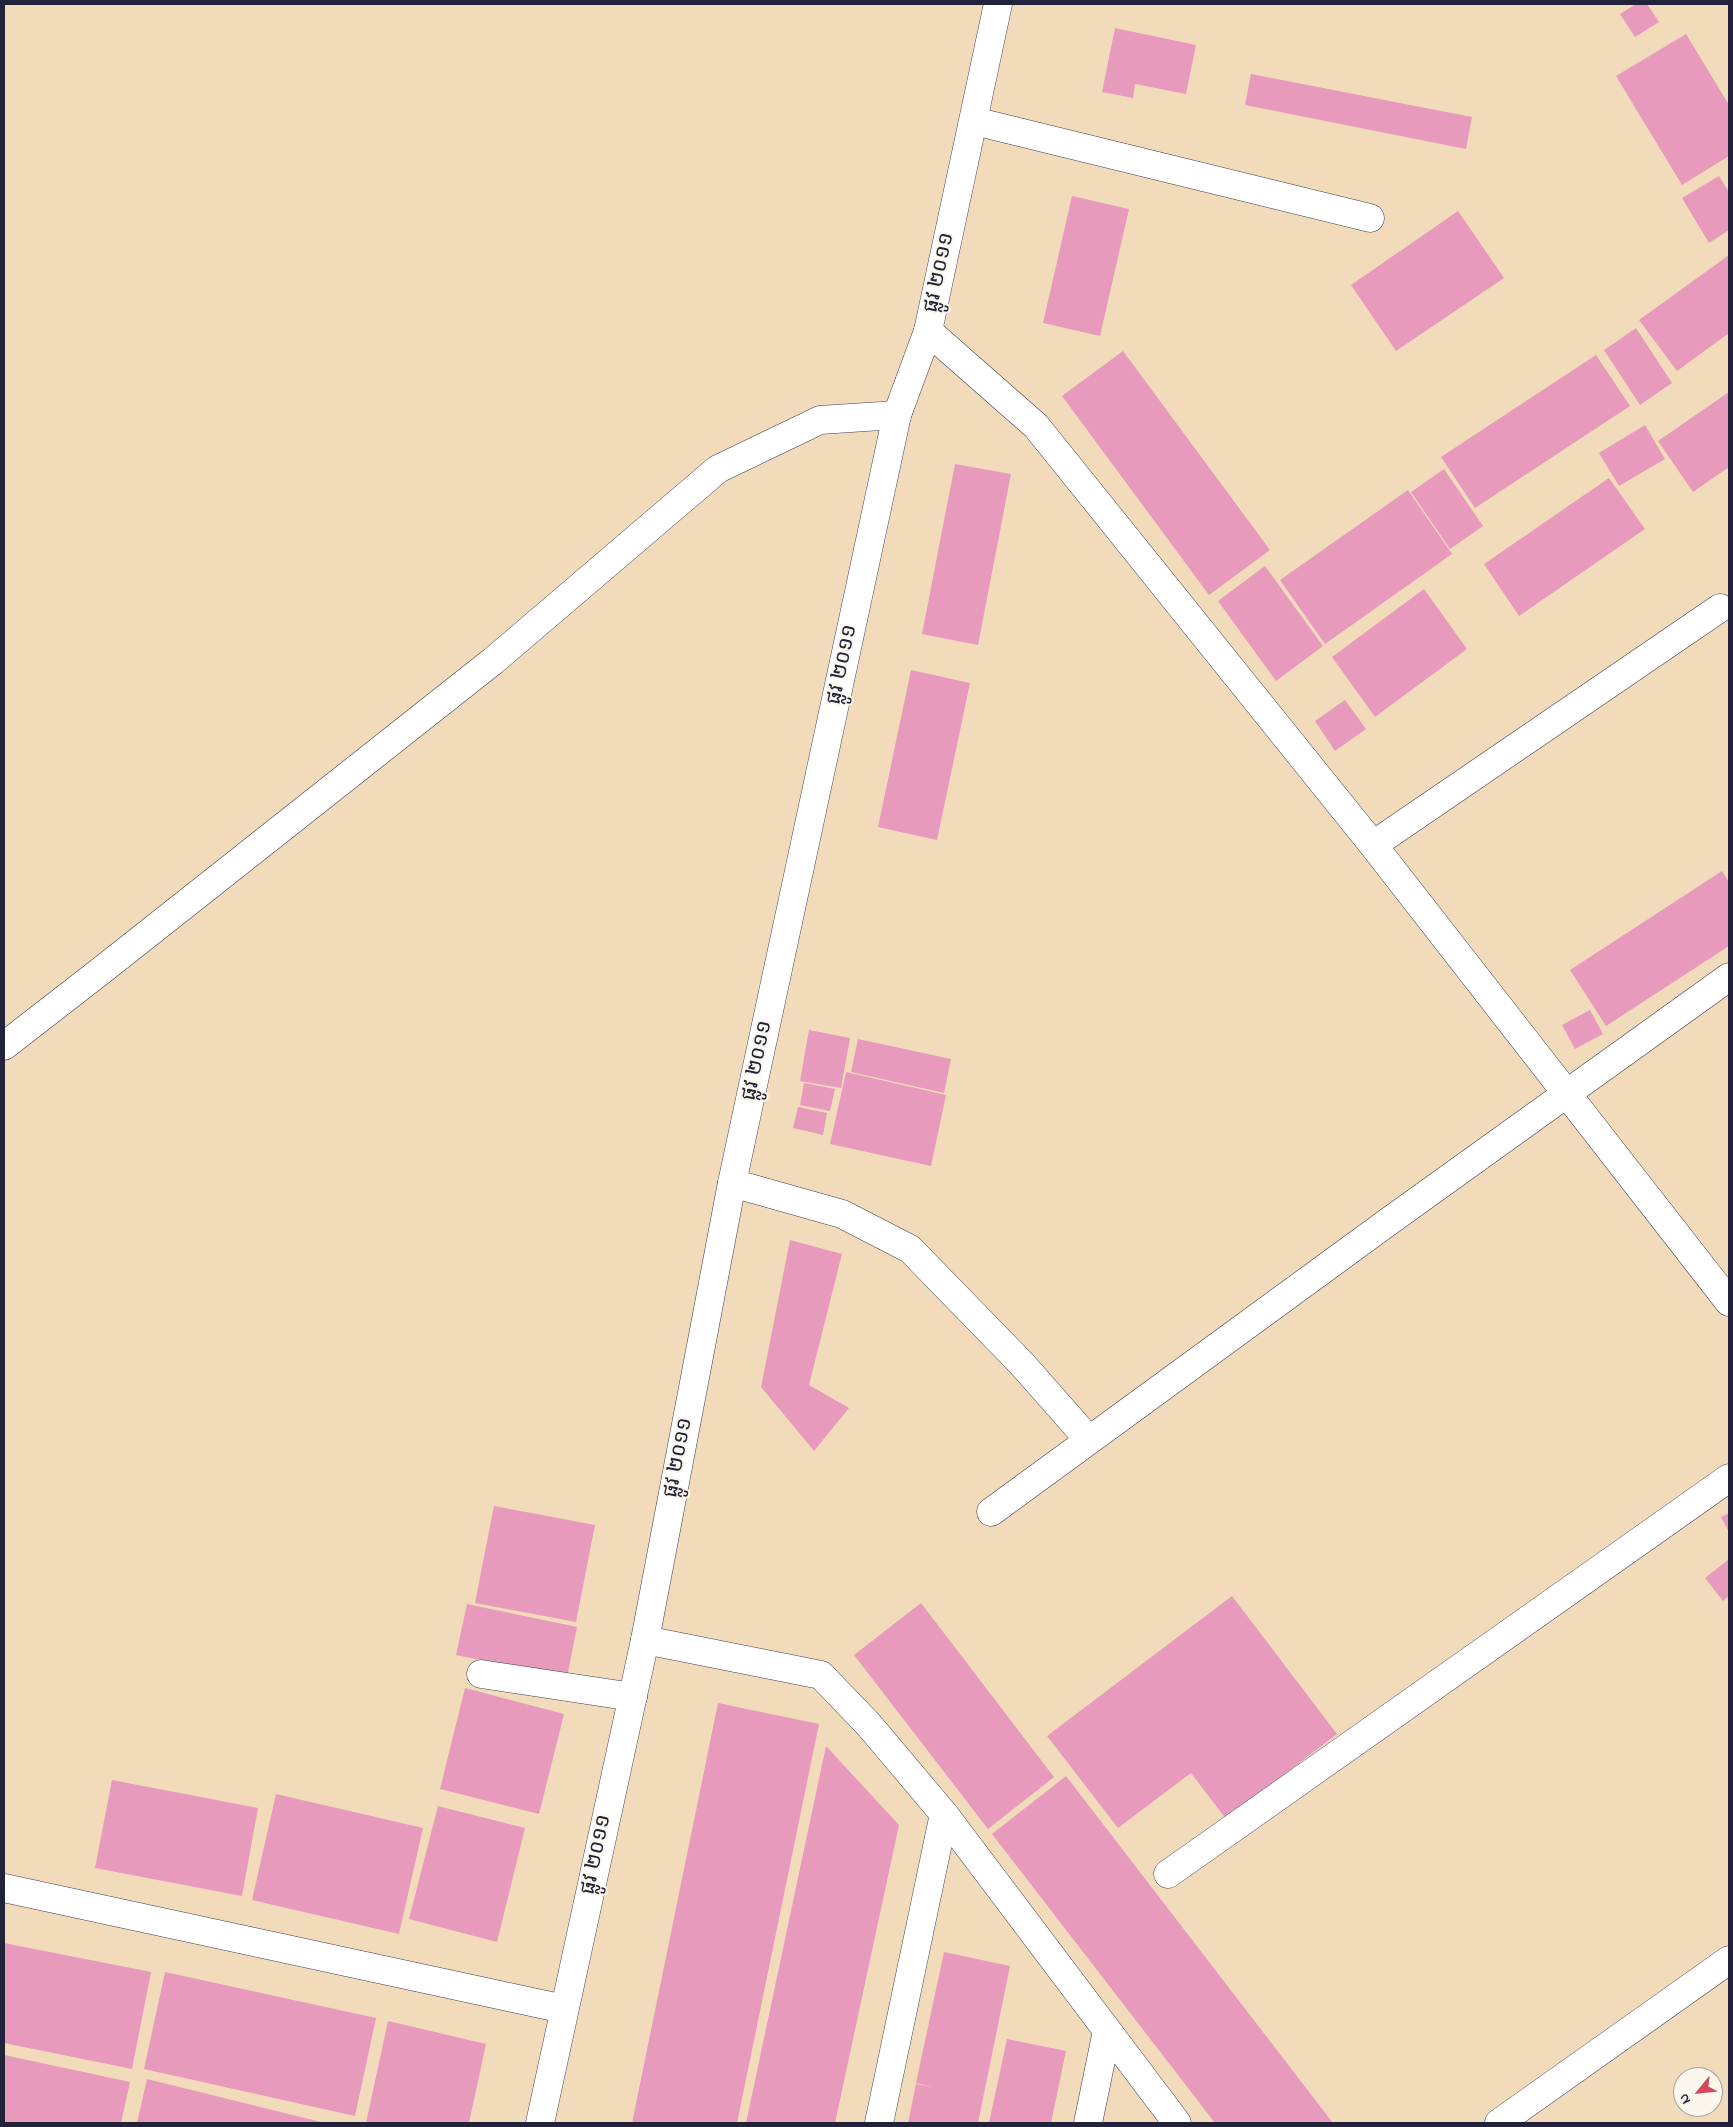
<!DOCTYPE html>
<meta charset="utf-8">
<style>
body{margin:0}
#map{position:relative;width:1733px;height:2127px;overflow:hidden;background:#f1dbbb;font-family:"Indie Flower",sans-serif}
canvas{display:block}
.frame{position:absolute;inset:0;border:5px solid #22223b;pointer-events:none}
.north{position:absolute;left:1673px;top:2067px;width:50px;height:50px;box-sizing:border-box;background:#fbf7ec;border:1px solid #a4a2a5;border-radius:50%;rotate:242deg;font-size:14px;font-weight:700;line-height:20px;text-align:center;color:#22223b}
.north::after{content:'';display:block;margin:auto;width:18px;height:22px;background:#d1495b;clip-path:polygon(50% 0,100% 100%,50% 72%,0 100%)}
</style>
<div id="map">
<canvas width="1733" height="2127"></canvas>
<div class="frame"></div>
<div class="north">N</div>
</div>
<script>
const ctx = document.querySelector('canvas').getContext('2d');
ctx.lineJoin = 'round';
function paint(path, color) {
  ctx.fillStyle = color;
  ctx.fill(path, 'evenodd');
}
function trace(path, color, width, dash) {
  ctx.strokeStyle = color;
  ctx.lineWidth = width;
  ctx.lineCap = dash ? 'butt' : 'round';
  ctx.setLineDash(dash || []);
  ctx.stroke(path);
}
function drawText(font, color, halo, rows, align = 'center') {
  ctx.font = font + ' "Indie Flower","Noto Sans Khmer",sans-serif';
  ctx.lineWidth = 4;
  ctx.setLineDash([]);
  ctx.textBaseline = 'middle';
  ctx.strokeStyle = halo;
  ctx.fillStyle = color;
  for (const [text, x, y, turn = 0] of rows) {
    ctx.save();
    ctx.translate(x, y);
    ctx.rotate((+turn || 0) * Math.PI / 180);
    ctx.textAlign = isNaN(turn) ? turn : align;
    if (halo) ctx.strokeText(text, 0, 0);
    ctx.fillText(text, 0, 0);
    ctx.restore();
  }
}
const building = new Path2D(`
 M1636 4H1647L1659 22 1635 37 1620 14Z
 M1115 28 1196 45 1186 94 1135 84 1133 98 1102 92Z
 M1686 34 1729 105V156L1682 185 1616 76Z
 M1251 74 1472 117 1466 149 1245 105Z
 M1719 176 1729 192V230L1709 243 1682 198Z
 M1072 196 1129 209 1100 336 1043 323Z
 M1458 211 1504 278 1396 351 1351 285Z
 M1729 255V333L1677 371 1639 320Z
 M1636 328 1672 383 1640 405 1604 350Z
 M1123 351 1270 550 1209 595 1062 396Z
 M1596 355 1630 406 1475 508 1441 457Z
 M1729 392V467L1693 492 1658 441Z
 M1645 425 1665 459 1619 486 1599 453Z
 M955 464 1011 474 978 645 922 634Z
 M1444 469 1483 526 1450 549 1411 492Z
 M1609 478 1645 529 1519 616 1484 564Z
 M1408 490 1452 554 1325 644 1280 580Z
 M1265 566 1323 646 1276 681 1218 601Z
 M1424 589 1467 649 1375 717 1332 657Z
 M911 670 970 683 937 840 878 827Z
 M1345 700 1366 729 1335 751 1315 721Z
 M1722 871 1729 882V946L1606 1026 1570 970Z
 M1590 1010 1603 1034 1575 1049 1562 1025Z
 M809 1030 850 1038 841 1088 800 1081Z
 M858 1039 951 1059 944 1093 851 1072Z
 M846 1072 946 1095 931 1166 830 1144Z
 M804 1083 835 1089 830 1111 800 1105Z
 M798 1107 827 1113 823 1135 793 1128Z
 M790 1240 842 1254 809 1385 849 1408 814 1451 761 1387Z
 M494 1506 595 1525 576 1622 475 1603Z
 M1729 1513V1532L1721 1517Z
 M1729 1559V1596L1723 1601 1705 1578Z
 M1232 1596 1337 1734 1226 1819 1191 1773 1118 1828 1047 1736Z
 M921 1603 1054 1777 988 1829 854 1655Z
 M467 1604 577 1627 567 1677 456 1655Z
 M465 1688 564 1714 539 1814 440 1789Z
 M718 1703 819 1724 737 2123H632Z
 M826 1746 899 1825 835 2123H746Z
 M1066 1776 1333 2123H1215L992 1834Z
 M112 1780 258 1808 242 1896 95 1868Z
 M276 1794 423 1828 399 1934 252 1900Z
 M438 1806 525 1828 497 1942 409 1919Z
 M4 1943 151 1972 132 2069 4 2043Z
 M944 1952 1010 1966 978 2123H908L916 2084 933 2087 916 2083Z
 M165 1972 376 2018 355 2116 144 2069Z
 M388 2021 486 2044 469 2123H366Z
 M1007 2039 1066 2051 1051 2123H989Z
 M4 2055 130 2082 121 2123H4Z
 M147 2079 325 2123H137Z`);
const minor = new Path2D(`
 M974 121 1370 218
 M928 331 1036 426 1373 845 1729 1302
 M1373 845 1720 608
 M4 1046 102 970 493 661 718 469 820 420 897 415
 M732 1183 842 1214 910 1249 1022 1364 1089 1440
 M991 1512 1388 1222 1729 977
 M645 1640 821 1675 869 1725 944 1814 1177 2123
 M481 1674 633 1697
 M1168 1874 1729 1478
 M4 1888 564 2009
 M879 2123 944 1814
 M1088 2123 1107 2031
 M1499 2123 1729 1960`);
const major = new Path2D(`
 M540 2123 645 1640 732 1183 897 415 928 331 998 4`);
const streetNames = [
 ["ផ្លូវ ២០១១",941,273,-78],
 ["ផ្លូវ ២០១១",844,665,-78],
 ["ផ្លូវ ២០១១",759,1061,-78],
 ["ផ្លូវ ២០១១",680,1458,-79],
 ["ផ្លូវ ២០១១",598,1855,-78]
];
paint(building, '#e89abd');
trace(minor, '#413e4e', 29);
trace(major, '#413e4e', 29);
trace(minor, '#fff', 28);
trace(major, '#fff', 28);
drawText('21px', '#22223b', '#fbf7ec', streetNames);
</script>
